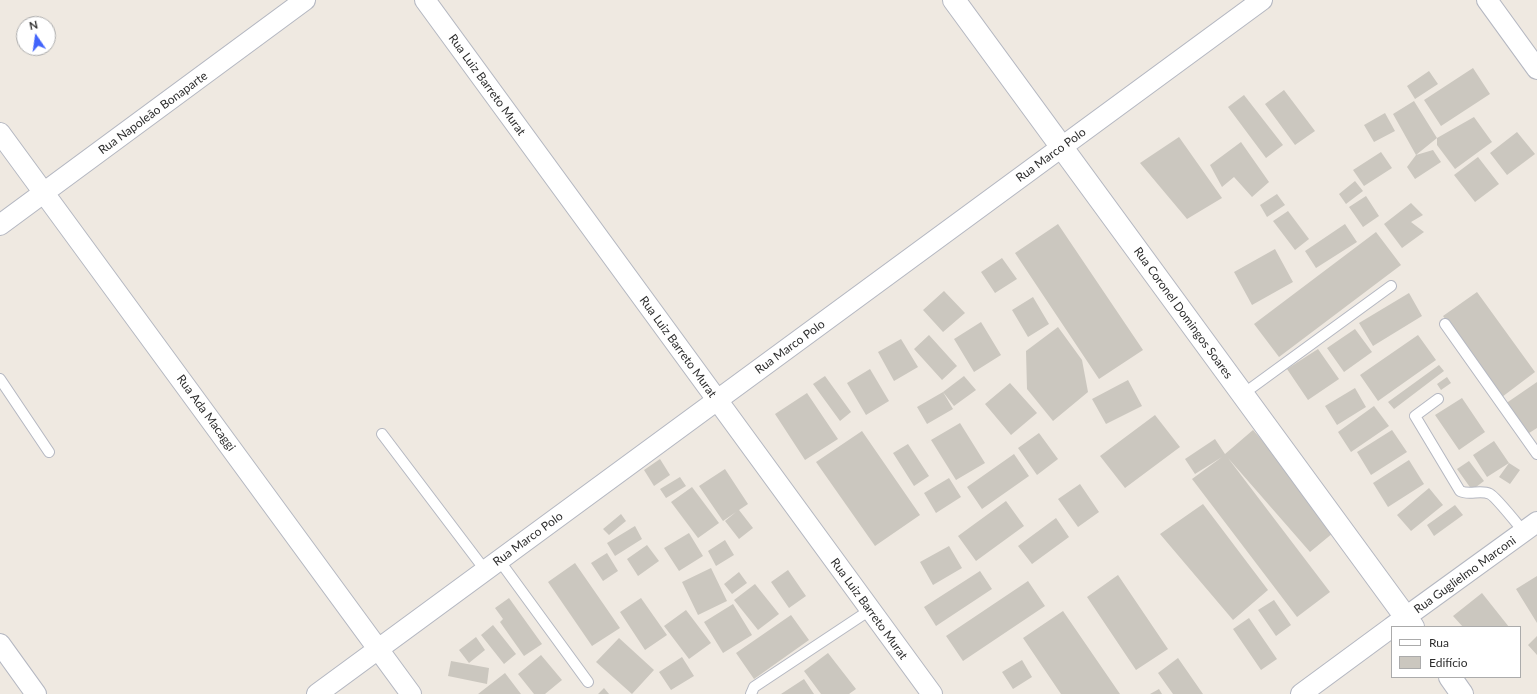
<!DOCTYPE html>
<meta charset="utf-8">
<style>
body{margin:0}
#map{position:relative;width:1537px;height:694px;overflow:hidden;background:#efe9e1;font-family:Lato,sans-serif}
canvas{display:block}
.legend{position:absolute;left:1391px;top:626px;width:130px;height:52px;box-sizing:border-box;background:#fff;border:1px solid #ababab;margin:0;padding:5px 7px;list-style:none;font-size:12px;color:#2e2e2e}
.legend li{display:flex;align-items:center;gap:8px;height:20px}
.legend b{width:20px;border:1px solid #ababab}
.north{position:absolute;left:16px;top:16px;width:40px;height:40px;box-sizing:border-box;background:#fff;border:1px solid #ababab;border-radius:50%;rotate:347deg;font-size:11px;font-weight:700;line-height:16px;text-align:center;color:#2e2e2e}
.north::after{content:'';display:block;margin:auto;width:14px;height:18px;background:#4264fb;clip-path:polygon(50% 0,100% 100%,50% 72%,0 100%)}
</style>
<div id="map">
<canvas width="1537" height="694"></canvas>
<ul class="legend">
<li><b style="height:5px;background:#fff"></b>Rua</li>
<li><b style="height:11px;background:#cbc7bf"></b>Edifício</li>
</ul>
<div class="north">N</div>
</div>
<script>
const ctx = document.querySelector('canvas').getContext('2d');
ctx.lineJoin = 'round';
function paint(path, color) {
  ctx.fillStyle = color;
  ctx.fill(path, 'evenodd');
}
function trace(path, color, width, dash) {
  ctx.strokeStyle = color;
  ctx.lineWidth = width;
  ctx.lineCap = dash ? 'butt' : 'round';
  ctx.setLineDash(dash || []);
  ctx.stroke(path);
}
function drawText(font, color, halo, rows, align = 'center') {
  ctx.font = font + ' Lato,sans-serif';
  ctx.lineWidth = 3;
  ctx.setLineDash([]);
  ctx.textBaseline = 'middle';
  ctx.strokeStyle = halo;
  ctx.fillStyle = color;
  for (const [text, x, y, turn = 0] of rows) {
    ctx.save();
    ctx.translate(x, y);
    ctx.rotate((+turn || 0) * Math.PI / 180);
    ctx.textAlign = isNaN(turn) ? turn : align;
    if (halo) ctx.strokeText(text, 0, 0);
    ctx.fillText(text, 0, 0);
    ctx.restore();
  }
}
const building = new Path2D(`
 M1473 68 1490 94 1441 126 1424 100Z
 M1429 71 1438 84 1415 99 1407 86Z
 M1284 90 1315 131 1295 145 1265 104Z
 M1244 95 1283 145 1266 158 1228 107Z
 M1414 101 1437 138 1416 155 1393 114Z
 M1385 113 1395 131 1374 142 1364 125Z
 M1474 117 1492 142 1455 169 1437 145V138Z
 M1517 132 1535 154 1507 175 1490 153Z
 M1179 137 1222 198 1187 219 1140 163Z
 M1241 142 1269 182 1252 197 1234 177 1222 187 1210 165Z
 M1433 150 1441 162 1415 179 1407 167 1416 155Z
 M1381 152 1392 168 1364 186 1353 170Z
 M1478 157 1499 184 1475 202 1454 175Z
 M1355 181 1363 191 1346 204 1339 194Z
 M1277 194 1285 205 1267 217 1260 205Z
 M1366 196 1379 216 1363 227 1349 207Z
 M1411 203 1423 215 1411 222 1424 232 1402 248 1384 224Z
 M1288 211 1309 239 1295 250 1273 221Z
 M1058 224 1143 350 1099 379 1015 253Z
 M1345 224 1357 242 1316 268 1305 251Z
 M1376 232 1401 265 1279 357 1254 324Z
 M1275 249 1293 282 1252 305 1234 272Z
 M1002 258 1017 279 995 293 981 272Z
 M944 291 965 313 943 332 923 310Z
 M1477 292 1535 372 1502 397 1443 316Z
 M1409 293 1422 316 1373 346 1359 323Z
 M1033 297 1049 324 1028 337 1012 310Z
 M981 322 1001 355 974 372 954 339Z
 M1058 327 1082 360 1088 392 1053 421 1027 389 1026 351Z
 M1355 329 1372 352 1344 372 1327 348Z
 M929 335 957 366 942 380 914 349Z
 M1418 335 1436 360 1378 401 1360 375Z
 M901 339 918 367 894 381 878 352Z
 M1318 349 1339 379 1308 400 1287 369Z
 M1439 365 1444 371 1394 409 1388 402Z
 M870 369 889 401 866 415 847 383Z
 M825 376 851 412 840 421 813 384Z
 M964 376 976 390 954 406 943 392Z
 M1447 377 1451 383 1441 390 1437 384Z
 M1128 380 1142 406 1106 424 1092 399Z
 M1537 382V428L1526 435 1505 404Z
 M1010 383 1037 413 1011 435 985 404Z
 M1355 388 1366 407 1337 425 1325 406Z
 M943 392 953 409 927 424 917 407Z
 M807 393 838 439 805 460 775 414Z
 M1462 398 1485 432 1459 450 1435 415Z
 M1374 406 1389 426 1351 452 1338 432Z
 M1155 415 1180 447 1125 488 1100 456Z
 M960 423 985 463 956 480 931 440Z
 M1253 430 1339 528 1310 552 1228 458 1330 592 1297 617 1192 479 1222 457 1195 474 1185 459 1215 439 1225 454Z
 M1392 430 1407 452 1371 475 1357 452Z
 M862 431 920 515 875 546 816 462Z
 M1039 433 1058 459 1037 475 1018 448Z
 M1494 441 1509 463 1487 477 1473 455Z
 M908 444 929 476 914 486 893 453Z
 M1014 454 1029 476 982 509 967 487Z
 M660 459 670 475 654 486 644 470Z
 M1409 460 1424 484 1388 507 1373 483Z
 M1469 461 1484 481 1472 490 1457 469Z
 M1509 463 1520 470 1510 484 1499 477Z
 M725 469 748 504 739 510 753 528 739 539 725 521 736 512 723 521 699 486Z
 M680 477 686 486 666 498 660 489Z
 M949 478 961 497 936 513 924 493Z
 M1080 484 1099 512 1078 527 1058 499Z
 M692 487 719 523 698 538 671 502Z
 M1429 488 1443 505 1411 531 1397 515Z
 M1006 501 1024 526 976 561 958 536Z
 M1203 504 1268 590 1233 620 1160 534Z
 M1455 505 1463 515 1434 536 1427 525Z
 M621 514 626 521 609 535 603 529Z
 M1056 518 1069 537 1032 564 1018 546Z
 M635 526 642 539 615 556 607 543Z
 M689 533 703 556 679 571 664 548Z
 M725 540 734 555 716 566 708 551Z
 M647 545 659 561 638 576 627 559Z
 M949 546 962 568 933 585 920 562Z
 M607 553 618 571 603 581 591 563Z
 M575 563 620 628 592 646 548 582Z
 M711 568 727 601 698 615 682 582Z
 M788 570 806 596 789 608 771 582Z
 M980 571 992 589 936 626 924 607Z
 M739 572 747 583 732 594 724 584Z
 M1118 575 1168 649 1136 670 1087 597Z
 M1537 576V623L1516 589Z
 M1028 581 1045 606 963 661 946 636Z
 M755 584 779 614 758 630 734 600Z
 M1482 593 1509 627H1463L1453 616Z
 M509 598 542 644 524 656 500 622 503 619 495 608Z
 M641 598 667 635 645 650 620 612Z
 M1274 600 1291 625 1276 636 1258 610Z
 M733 604 752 635 723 653 704 622Z
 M686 610 711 643 689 659 664 626Z
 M1063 611 1120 694H1061L1023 638Z
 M791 615 809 640 754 679 736 653Z
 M1249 618 1277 659 1261 670 1233 629Z
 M493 625 516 654 504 664 481 635Z
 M1537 636V655L1528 645Z
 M476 637 485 650 469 663 459 650Z
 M619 638 654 670 632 694 596 662Z
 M828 653 856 689 849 694H821L804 671Z
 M541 655 562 680 545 694H534L518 674Z
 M682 657 694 676 671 690 659 672Z
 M1178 658 1203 694H1173L1158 673Z
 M1022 660 1032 677 1013 689 1002 672Z
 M451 661 489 668 487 684 448 676Z
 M505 673 521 694H478Z
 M804 679 814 694H781Z
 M604 688 609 694H598Z
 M1159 689 1162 694H1150Z`);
const service = new Path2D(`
 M1445 324 1537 454
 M0 379 49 452
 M1243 394 1391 286
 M1438 399 1415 416 1460 491C1470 496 1480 489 1490 494 1496 497 1518 525 1524 532
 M382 434 485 570
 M499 560 588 682
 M751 694 754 687 870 610`);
const minor = new Path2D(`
 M425 0 932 694
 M1487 0 1537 69
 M0 133 411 694
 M0 225 305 0
 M1392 627 1537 522
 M0 644 36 694
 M317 694 1262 0
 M1301 694 1392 627`);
const tertiary = new Path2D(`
 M954 0 1413 627
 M1450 677 1462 694`);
const streetNames = [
 ["Rua Luiz Barreto Murat",487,85,54],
 ["Rua Napoleão Bonaparte",153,113,-36],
 ["Rua Marco Polo",1051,155,-36],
 ["Rua Coronel Domingos Soares",1183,313,54],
 ["Rua Luiz Barreto Murat",678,347,54],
 ["Rua Marco Polo",790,347,-36],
 ["Rua Ada Macaggi",206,413,54],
 ["Rua Marco Polo",528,539,-36],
 ["Rua Guglielmo Marconi",1465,575,-36],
 ["Rua Luiz Barreto Murat",869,609,54]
];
paint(building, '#cbc7bf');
trace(service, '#b4b7c1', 12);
trace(minor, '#b4b7c1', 22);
trace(tertiary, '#b4b7c1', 24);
trace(service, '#fff', 10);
trace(minor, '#fff', 20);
trace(tertiary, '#fff', 22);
drawText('12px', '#2e2e2e', '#fff', streetNames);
</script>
